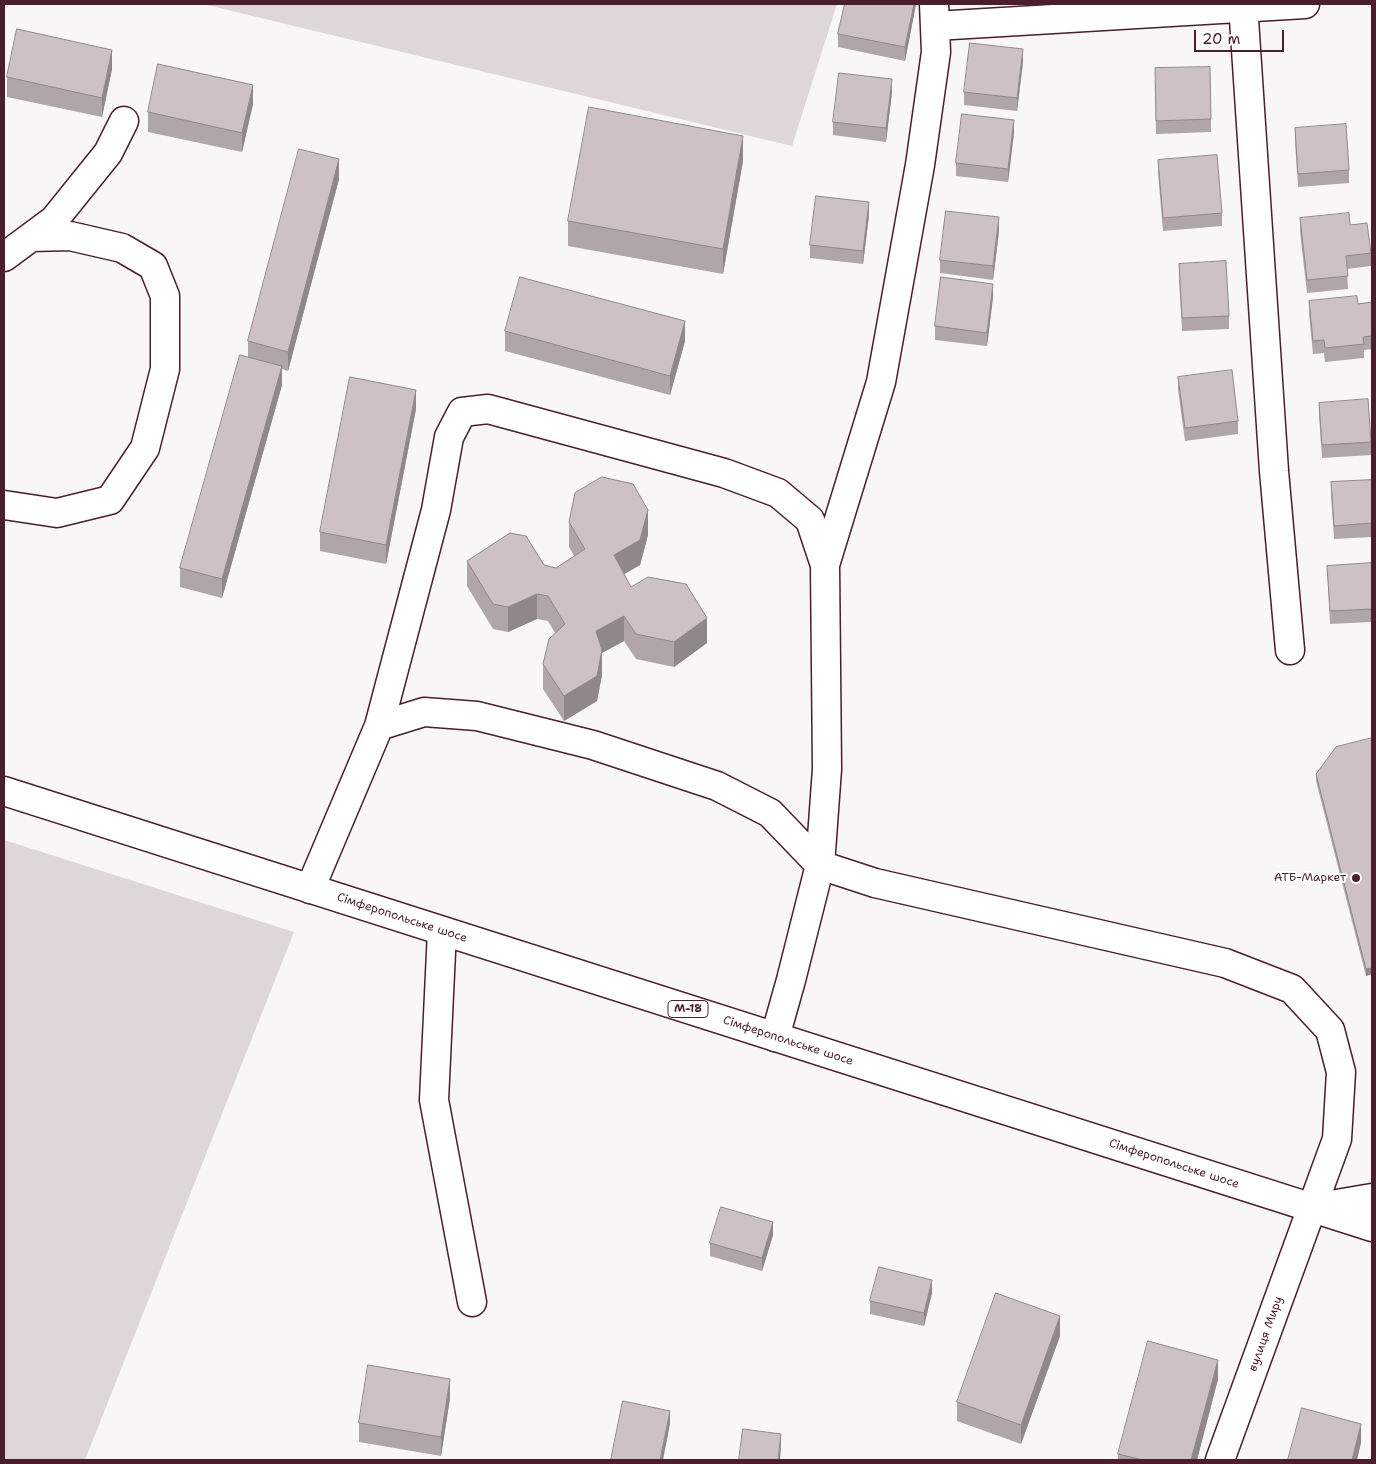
<!DOCTYPE html>
<meta charset="utf-8">
<style>
body{margin:0}
#map{position:relative;width:1376px;height:1464px;overflow:hidden;background:#f8f6f7;font-family:"Shantell Sans",sans-serif}
canvas{display:block}
.frame{position:absolute;inset:0;border:5px solid #4a1f2b;pointer-events:none}
.scale{position:absolute;left:1194px;top:30px;width:90px;height:22px;box-sizing:border-box;border:2px solid #4a1f2b;border-top:0;padding-left:6px;font-size:15px;line-height:18px;white-space:nowrap;color:#4a1f2b;-webkit-text-stroke:4px #fff;paint-order:stroke}
</style>
<div id="map">
<canvas width="1376" height="1464"></canvas>
<div class="frame"></div>
<div class="scale">20 m</div>
</div>
<script>
const ctx = document.querySelector('canvas').getContext('2d');
ctx.lineJoin = 'round';
function paint(path, color) {
  ctx.fillStyle = color;
  ctx.fill(path, 'evenodd');
}
function trace(path, color, width, dash) {
  ctx.strokeStyle = color;
  ctx.lineWidth = width;
  ctx.lineCap = dash ? 'butt' : 'round';
  ctx.setLineDash(dash || []);
  ctx.stroke(path);
}
function drawText(font, color, halo, rows, align = 'center') {
  ctx.font = font + ' "Shantell Sans",sans-serif';
  ctx.lineWidth = 4;
  ctx.setLineDash([]);
  ctx.textBaseline = 'middle';
  ctx.strokeStyle = halo;
  ctx.fillStyle = color;
  for (const [text, x, y, turn = 0] of rows) {
    ctx.save();
    ctx.translate(x, y);
    ctx.rotate((+turn || 0) * Math.PI / 180);
    ctx.textAlign = isNaN(turn) ? turn : align;
    if (halo) ctx.strokeText(text, 0, 0);
    ctx.fillText(text, 0, 0);
    ctx.restore();
  }
}
const green = new Path2D(`
 M203 4H837L792 146Z
 M4 840 294 932 85 1460H4Z`);
const minor = new Path2D(`
 M1243 4 1274 471 1290 650
 M935 26 1305 4
 M4 257 54 220 108 153 124 121
 M4 505 57 513 110 500 145 448 165 369V296L153 266 122 248 70 236 31 237
 M825 565 881 382 920 165 936 52 934 4
 M379 726 424 712 477 716 593 745 717 786 770 813 820 865 875 883 1225 963 1292 989 1330 1030 1341 1072 1337 1139 1220 1460
 M310 889 379 726 436 510 449 437 462 412 488 409 724 473 778 493 810 520 825 565 827 769 820 865 791 980 775 1037
 M442 931 434 1100 472 1302
 M1313 1208 1372 1198`);
const highway = new Path2D(`
 M4 791 1372 1227`);
const wall = new Path2D(`
 M845 4H916L905 61 838 47V34Z
 M1023 62 1017 111 964 105V92Z
 M112 69 102 117 7 97V77Z
 M1155 82 1211 119V132L1156 134Z
 M892 92 886 142 833 135V122Z
 M253 104 242 152 148 132V112Z
 M1295 128 1349 170V183L1298 187 1295 142Z
 M1014 133 1008 182 956 176V163Z
 M1158 160 1222 213V226L1163 231 1158 173Z
 M743 161 723 274 568 246V221Z
 M339 179 288 371 282 369V385L222 598 180 587V568L248 357V341Z
 M869 215 863 264 810 258V245Z
 M1300 218 1350 225 1371 253V266L1347 269 1348 289 1307 293 1300 232Z
 M999 231 993 280 940 273V260Z
 M1179 264 1229 316V329L1182 331 1179 278Z
 M993 297 987 346 935 340V326Z
 M1309 301 1358 304 1372 302V349L1364 350V358L1325 362 1324 353 1313 354 1309 314Z
 M505 331 685 341 670 395 505 351Z
 M1178 377 1238 421V434L1185 441 1178 390Z
 M1319 403 1371 442V455L1322 458 1319 416Z
 M416 409 386 564 320 551V532Z
 M1372 480V537L1334 539 1331 495V482Z
 M569 522 648 535 640 565 624 574 631 587 707 643 674 667 636 659 624 641 602 653V675L597 701 564 721 543 689V664L555 633 548 621 537 619 508 632 493 629 467 586V561L544 565 556 568 574 556 569 547Z
 M1372 563V622L1330 624 1327 566Z
 M1372 738V974L1366 976 1316 781V774Z
 M773 1235 762 1271 710 1256V1243Z
 M932 1293 924 1326 870 1314V1301Z
 M1060 1336 1021 1444 957 1421V1402Z
 M1218 1379 1197 1460H1118V1454Z
 M450 1398 441 1456 359 1442V1423Z`);
const shadedWall = new Path2D(`
 M914 4H916L905 61V47Z
 M1023 49V62L1017 111V98Z
 M112 50V69L102 117V98Z
 M892 79V92L886 142V128Z
 M253 85V104L242 152V133Z
 M1014 120V133L1008 182V169Z
 M743 136V161L723 274V249Z
 M339 159V179L288 371V352Z
 M869 202V215L863 264V251Z
 M999 217V231L993 280V266Z
 M993 284V297L987 346V333Z
 M685 321V341L670 395V376Z
 M282 366V385L222 598V579Z
 M416 390V409L386 564V545Z
 M648 510V535L640 565 614 580V555Z
 M537 594V619L508 632V607Z
 M624 616V641L602 653V675L597 701 564 721V696L596 631Z
 M707 618V643L674 667V642Z
 M1372 968V974L1366 976V969Z
 M773 1222V1235L762 1271V1258Z
 M932 1280V1293L924 1326V1313Z
 M1060 1316V1336L1021 1444V1425Z
 M1218 1360V1379L1197 1460H1191Z
 M450 1379V1398L441 1456V1437Z
 M670 1411V1424L663 1460H660Z
 M1361 1424V1443L1357 1460H1352Z
 M781 1434V1447L780 1460H778Z`);
const building = new Path2D(`
 M845 4H914L905 47 838 34Z
 M17 29 112 50 102 98 7 77Z
 M970 43 1023 49 1017 98 964 92Z
 M158 64 253 85 242 133 148 112Z
 M1210 67 1211 119 1156 121 1155 68Z
 M839 73 892 79 886 128 833 122Z
 M589 107 743 136 723 249 568 221Z
 M962 114 1014 120 1008 169 956 163Z
 M1346 124 1349 170 1298 174 1295 128Z
 M299 149 339 159 288 352 248 341Z
 M1217 155 1222 213 1163 218 1158 160Z
 M816 196 869 202 863 251 810 245Z
 M946 211 999 217 993 266 940 260Z
 M1349 213 1350 225 1367 223 1371 253 1346 256 1348 276 1307 280 1300 218Z
 M1226 261 1229 316 1182 318 1179 264Z
 M520 277 685 321 670 376 505 331Z
 M941 277 993 284 987 333 935 326Z
 M1357 296 1358 304 1372 302V336L1363 337 1364 344 1325 348 1324 340 1313 341 1309 301Z
 M240 355 282 366 222 579 180 568Z
 M1232 370 1238 421 1185 428 1178 377Z
 M350 377 416 390 386 545 320 532Z
 M1368 399 1371 442 1322 445 1319 403Z
 M602 477 633 484 648 510 640 540 614 555 631 587 648 577 686 584 707 618 674 642 636 634 624 616 596 631 602 650 597 676 564 696 543 664 549 639 565 624 548 596 537 594 508 607 493 604 467 561 510 533 526 536 544 565 556 568 585 549 569 522 575 493Z
 M1372 480V523L1334 526 1331 482Z
 M1372 563V609L1330 611 1327 566Z
 M1372 738V968L1366 969 1316 774 1336 747Z
 M721 1207 773 1222 762 1258 710 1243Z
 M879 1267 932 1280 924 1313 870 1301Z
 M996 1293 1060 1316 1021 1425 957 1402Z
 M1148 1341 1218 1360 1191 1460H1143L1118 1454Z
 M368 1365 450 1379 441 1437 359 1423Z
 M623 1401 670 1411 660 1460H611Z
 M1302 1408 1361 1424 1352 1460H1288Z
 M743 1429 781 1434 778 1460H739Z`);
const markers = [
 [1356,878,5,"#4a1f2b"]
];
const shields = [
 [688,1009,40]
];
const shieldNames = [
 ["М-18",688,1009]
];
const poiNames = [
 ["АТБ-Маркет",1346,878]
];
const streetNames = [
 ["Сімферопольське шосе",402,918,18],
 ["Сімферопольське шосе",788,1041,18],
 ["Сімферопольське шосе",1174,1164,18],
 ["вулиця Миру",1266,1334,-70]
];
paint(green, '#ded6d9');
trace(minor, '#4a1f2b', 31);
trace(highway, '#4a1f2b', 31);
trace(minor, '#fff', 28);
trace(highway, '#fff', 28);
paint(wall, '#b0a6a9');
paint(shadedWall, '#908789');
paint(building, '#cdc1c4');
trace(building, '#908789', 1);
for (const [x, y, r, color] of markers) {
  const dot = new Path2D();
  dot.arc(x, y, r, 0, 2 * Math.PI);
  ctx.fillStyle = color;
  ctx.fill(dot);
  trace(dot, '#fff', 2);
}
for (const [x, y, w] of shields) {
  const box = new Path2D();
  box.roundRect(x - w / 2, y - 8.5, w, 17, 4);
  ctx.fillStyle = '#fff';
  ctx.fill(box);
  trace(box, '#4a1f2b', 1);
}
drawText('bold 11px', '#4a1f2b', null, shieldNames);
drawText('12px', '#4a1f2b', '#fff', poiNames, 'right');
drawText('12px', '#4a1f2b', '#fff', streetNames);
</script>
